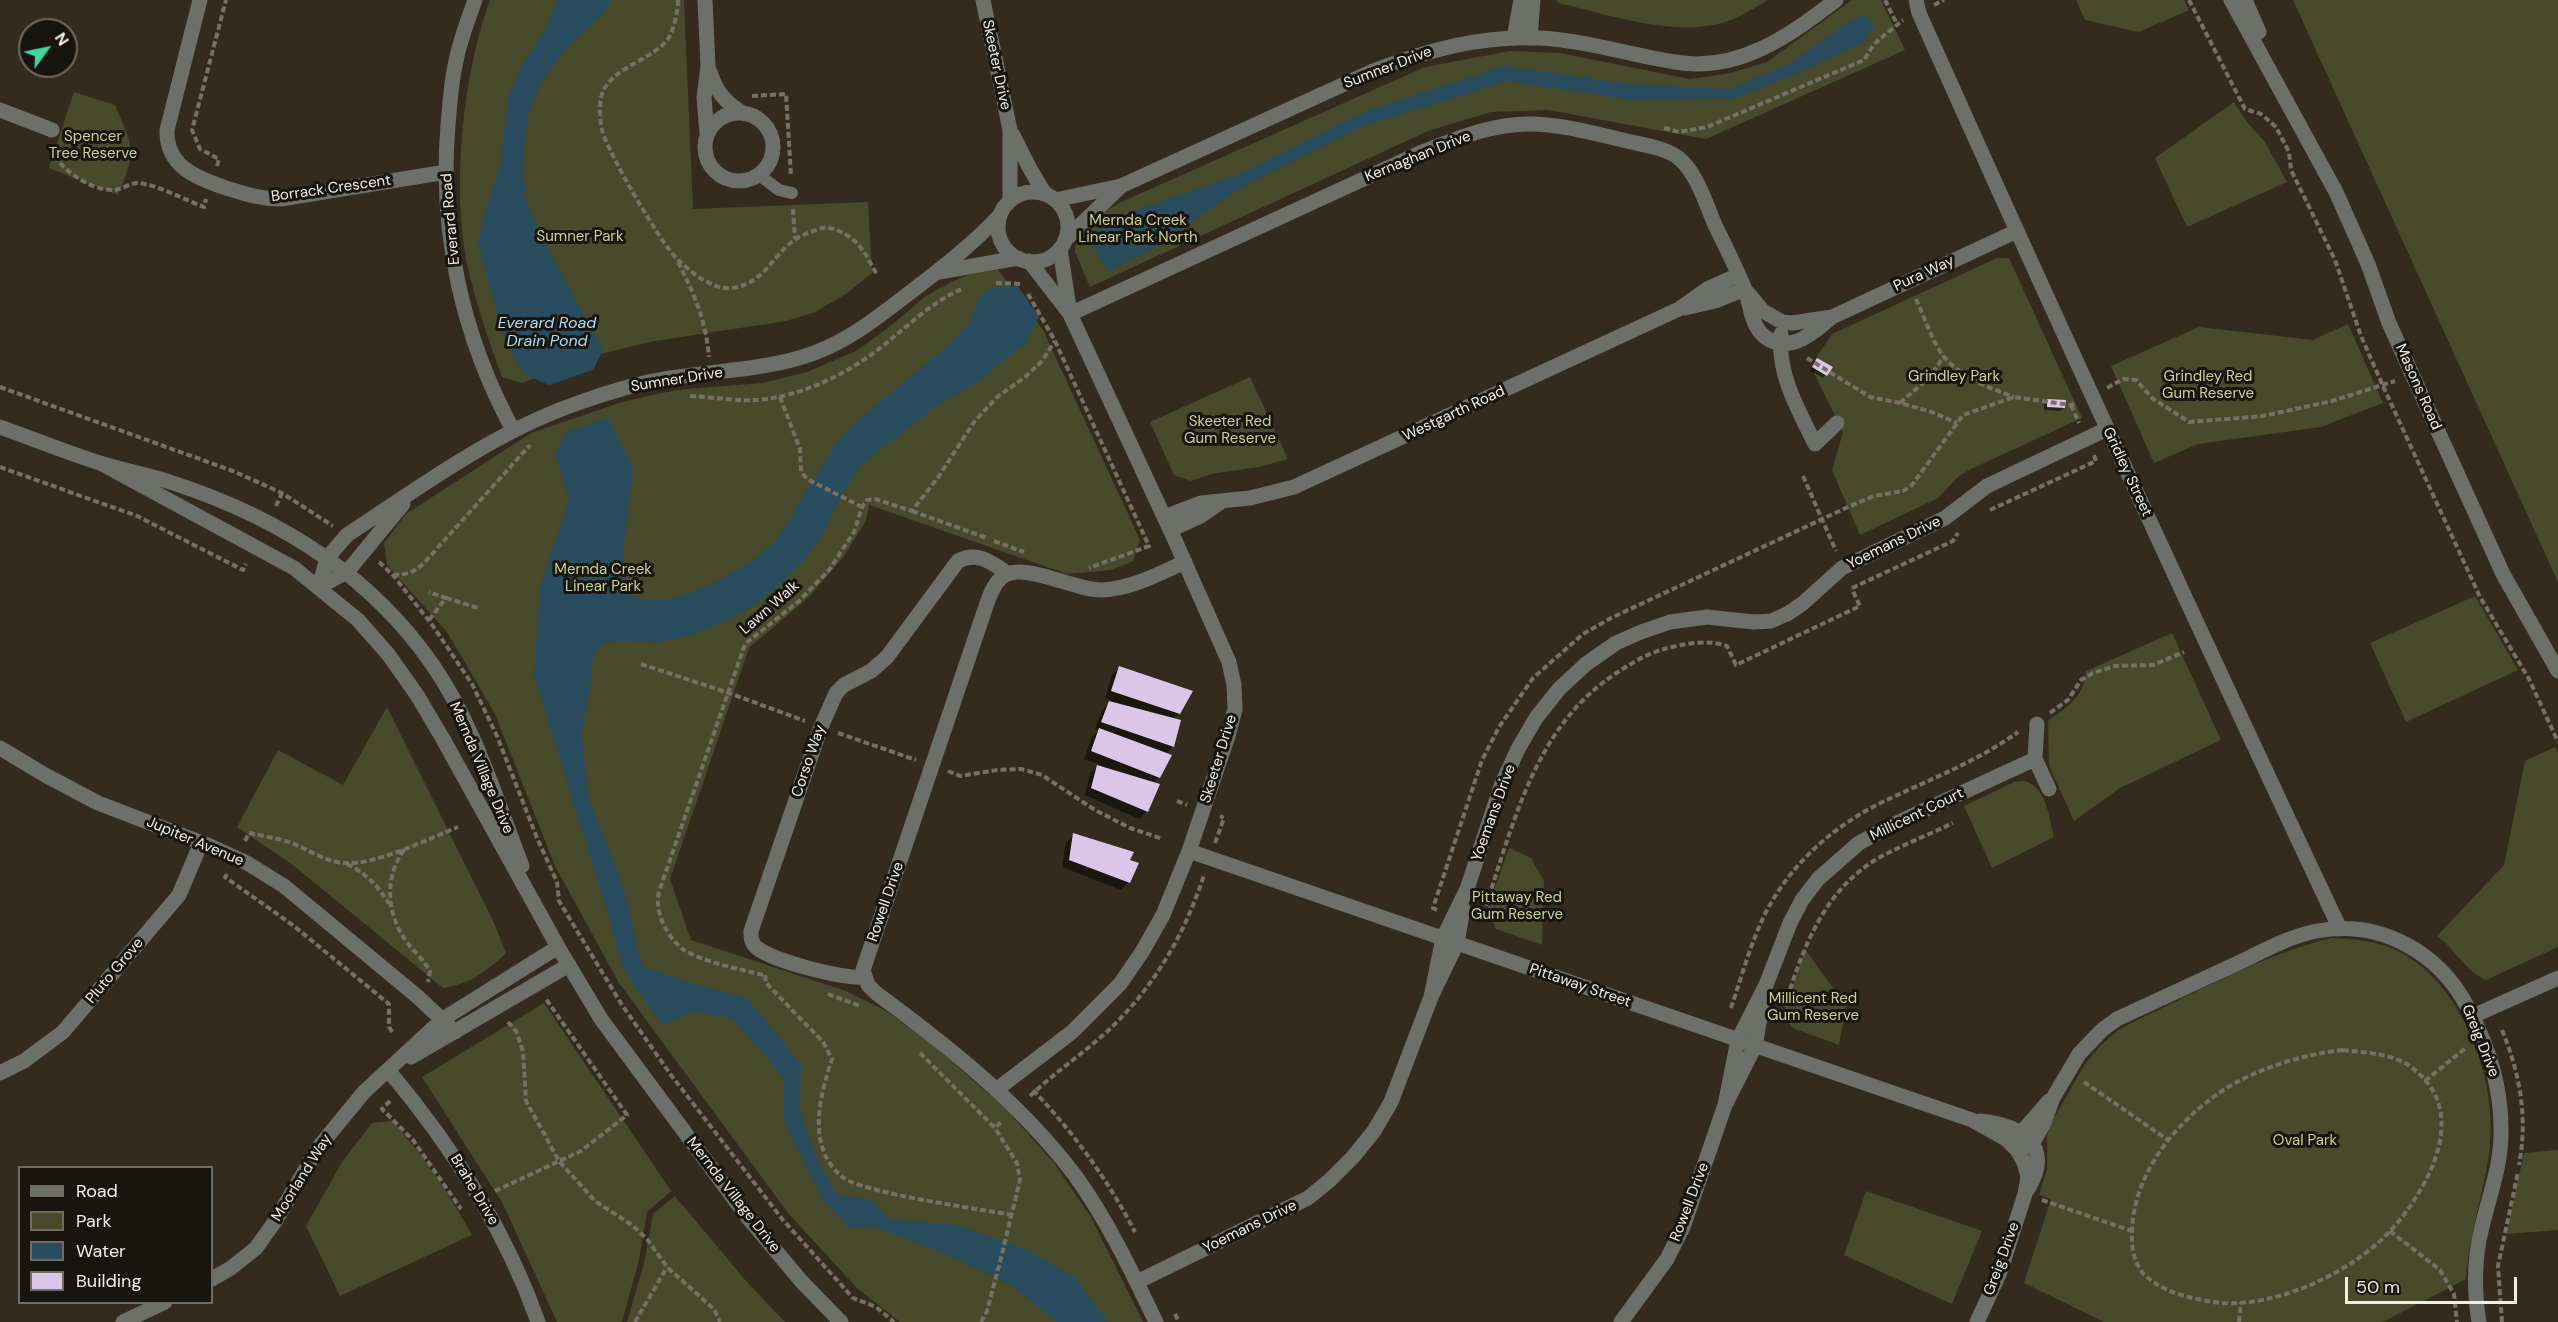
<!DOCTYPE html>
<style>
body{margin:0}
#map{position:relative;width:2558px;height:1322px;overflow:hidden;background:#342a1e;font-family:"DM Sans",sans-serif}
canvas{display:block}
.legend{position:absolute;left:18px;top:1166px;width:195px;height:138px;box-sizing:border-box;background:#18140e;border:2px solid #706b64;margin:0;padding:8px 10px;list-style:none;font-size:18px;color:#f3ede4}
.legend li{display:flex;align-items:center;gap:12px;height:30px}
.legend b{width:30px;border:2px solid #706b64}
.north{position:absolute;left:18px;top:18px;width:60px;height:60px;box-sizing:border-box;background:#18140e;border:2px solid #706b64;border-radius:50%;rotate:57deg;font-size:16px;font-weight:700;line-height:24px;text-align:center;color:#f3ede4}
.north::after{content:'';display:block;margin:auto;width:21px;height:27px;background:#3fd4a2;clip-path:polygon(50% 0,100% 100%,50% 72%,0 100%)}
.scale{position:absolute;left:2345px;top:1277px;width:172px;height:27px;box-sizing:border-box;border:3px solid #f3ede4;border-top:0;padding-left:8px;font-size:18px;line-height:21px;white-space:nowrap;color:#f3ede4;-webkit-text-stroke:4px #18140e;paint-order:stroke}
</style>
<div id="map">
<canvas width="2558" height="1322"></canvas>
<ul class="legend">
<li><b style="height:8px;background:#6c7068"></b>Road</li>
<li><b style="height:16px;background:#474b2b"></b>Park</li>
<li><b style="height:16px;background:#294c5e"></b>Water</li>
<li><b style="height:16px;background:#dbc6e8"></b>Building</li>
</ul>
<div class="north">N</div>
<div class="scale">50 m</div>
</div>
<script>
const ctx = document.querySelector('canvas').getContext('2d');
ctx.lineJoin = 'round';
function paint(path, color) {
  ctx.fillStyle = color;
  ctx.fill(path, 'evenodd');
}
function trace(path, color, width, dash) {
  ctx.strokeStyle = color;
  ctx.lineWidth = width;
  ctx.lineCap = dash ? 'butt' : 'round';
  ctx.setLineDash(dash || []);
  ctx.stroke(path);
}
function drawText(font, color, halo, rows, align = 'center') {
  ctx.font = font + ' "DM Sans",sans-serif';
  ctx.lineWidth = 6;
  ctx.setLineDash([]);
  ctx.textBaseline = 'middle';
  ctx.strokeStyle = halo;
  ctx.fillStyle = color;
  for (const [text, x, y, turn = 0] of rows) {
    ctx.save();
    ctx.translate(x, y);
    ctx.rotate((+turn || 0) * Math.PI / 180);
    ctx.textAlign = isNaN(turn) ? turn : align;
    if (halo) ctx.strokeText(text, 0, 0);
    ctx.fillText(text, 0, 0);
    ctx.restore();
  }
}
const green = new Path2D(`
 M490 0H684L693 209 868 202 872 273 846 294 813 313 786 321 655 341 604 353 522 383 502 377C490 344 478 310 470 276 450 197 462 76 490 0Z
 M1557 0H1768C1751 10 1733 22 1713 25 1662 34 1608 14 1558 3Z
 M1852 0H1881L1905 50 1706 139 1548 110 1491 112 1428 131 1090 287 1075 252C1074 229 1103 213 1119 203L1425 67 1510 51 1560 53 1690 79 1731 73 1767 62Z
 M2076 0H2184L2189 10 2139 32 2085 20Z
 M2293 0H2558V582Z
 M74 92 115 105C134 150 137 149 118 195L49 168Z
 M2234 102 2246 121 2265 142 2287 182 2187 227 2155 158Z
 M1997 258H2009L2082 418 1971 469 1959 476 1938 498 1860 535 1832 470 1843 432 1814 373 1816 358 1832 334Z
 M998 270 1043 330 1140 540 1133 561 1111 570 1067 574 869 505 866 521 844 556 810 596 749 648 670 879 691 940 846 991 886 1011 928 1041 1006 1109 1054 1163 1092 1219 1143 1322H900L856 1287 788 1213 619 983 555 866 495 714 447 632 387 565 384 543 406 514 531 433 622 402 676 390 762 383 807 372 856 351 884 331 926 296 951 282 973 273Z
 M2348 324 2383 403 2321 427 2198 444 2154 463 2111 366 2199 327 2313 340Z
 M1250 377 1288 459 1259 467 1211 474 1191 481 1174 475 1150 422Z
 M2475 596 2518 670 2406 722 2370 643Z
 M2172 633 2221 740 2120 788 2074 821 2049 766 2048 721C2069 705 2083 699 2086 671Z
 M387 707 494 923 506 953C487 972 469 984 443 988L293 865 237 827 278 750 343 785Z
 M2555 747 2558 753V947L2486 980C2465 971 2455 949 2437 936L2504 865 2525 761Z
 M2025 781C2047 788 2049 817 2054 837L1992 868 1964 806 2014 782Z
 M1509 848 1531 858 1544 881 1542 945 1496 929 1487 909Z
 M2331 938C2357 939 2382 941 2405 955 2463 988 2497 1081 2490 1145 2485 1191 2469 1233 2466 1279L2383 1322H2104L2024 1283 2051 1199 2039 1195 2047 1169V1136L2051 1123 2085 1064 2101 1045 2117 1031 2135 1021C2198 992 2262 955 2331 938Z
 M1805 949 1846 1006 1839 1045 1793 1028 1783 1016Z
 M544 1003 671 1191 647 1212 639 1260 622 1322H557L503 1204 422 1077Z
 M392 1121C424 1155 449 1194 472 1235L340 1296 306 1226 342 1162 372 1123Z
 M2558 1150V1230L2506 1234 2524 1153Z
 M1866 1191 1982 1231 1952 1304 1844 1255Z
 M675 1196 747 1282 785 1322H627L644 1263 653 1214Z`);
const water = new Path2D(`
 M557 0H612L603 13 564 50 541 83 528 115 522 167 527 203 542 238 603 350 593 370 549 386 523 373 511 352 501 329 478 242 486 208 500 168 508 98 521 66 547 26Z
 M1865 14 1875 26 1862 43 1800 72 1736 98 1633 100 1508 81 1361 127 1240 188 1155 247 1109 271 1088 240 1097 231 1128 213 1237 175 1358 114 1504 66 1630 84 1729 89 1791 63 1848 22Z
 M1018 286 1039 317 1026 342 1009 356 978 382 937 405 861 465 844 490 821 537 802 562 775 589 753 606 724 622 690 635 658 642 615 641 600 646 593 656 590 689 581 734 589 800 623 886 642 966 683 981 747 998 801 1065 800 1110 816 1158 838 1196 869 1199 889 1219 958 1225 1030 1251 1075 1278 1108 1322H1057L1011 1285 950 1256 874 1226 850 1228 822 1199 783 1119 784 1078 732 1018 694 1012 662 1025 624 971 602 894 534 676 540 587 569 501 555 454 566 432 608 418 633 467 624 543V575L632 595 642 599 669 600 709 586 753 560 777 539 838 440 856 422 947 346 970 322 978 300 985 291 995 287Z`);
const pier = new Path2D(`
 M601 355 602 359 595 373 550 388 537 383 535 379 549 385 593 370Z`);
const shadow = new Path2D(`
 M1817 360 1826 375 1823 378 1810 370Z
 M2048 400 2064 408 2060 411 2044 410V404Z
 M1119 668 1179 713 1173 719V747L1165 754 1159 777 1152 783 1147 811 1139 819 1085 795 1090 774 1099 764 1084 759 1092 737 1099 731 1095 729 1102 710 1112 701 1105 698 1112 675Z
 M1074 835 1129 882 1121 890 1062 867 1066 842Z`);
const building = new Path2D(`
 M1817 358 1833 367 1827 376 1812 367Z
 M2047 399 2066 400 2065 408 2047 407Z
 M1119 666 1193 691 1180 714 1111 691Z
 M1109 701 1181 720 1174 747 1101 722Z
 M1099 728 1172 755 1160 778 1091 751Z
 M1097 765 1160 784 1148 812 1091 788Z
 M1073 833 1134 852 1130 860 1139 863 1130 883 1069 860Z`);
const path = new Path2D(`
 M678 0C678 11 674 30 668 39 650 62 607 68 601 98 599 106 600 122 602 130 608 153 661 244 678 260 692 273 712 290 733 288 765 283 773 254 796 239 805 233 816 230 826 227 856 234 863 249 877 275
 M1885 0 1897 24
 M2189 0 2245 109 2261 114 2276 127 2289 152 2291 170 2335 260 2361 336 2383 386 2480 597 2529 679 2558 742
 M1934 5 1944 0
 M752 96 786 94 791 175
 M1664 128 1679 132 1707 127 1864 60 1874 44 1903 20
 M50 148C58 168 91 191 113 190 122 190 131 182 139 183 158 185 185 200 204 207L206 199
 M217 166 219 159 200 149 192 130 226 0
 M793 209 795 239
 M678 262C694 293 706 321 709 357
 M996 283 1021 284
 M1028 294 1055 341 1149 546 1089 568
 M1916 299C1925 318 1932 342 1945 358 1963 378 1989 388 2014 397
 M1807 358 1870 397 1900 403 1932 412 1957 423
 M0 387 233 471 282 493 333 526
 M2107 388 2123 379 2136 380 2152 398 2189 422 2263 416 2332 401 2395 381
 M690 396C711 397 733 401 754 400 800 398 849 373 884 345 909 325 933 301 962 289
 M780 397 800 449 801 472 807 479 862 507
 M1900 403 1930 377 1944 356
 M2071 405 2079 423
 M0 467 137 516 243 570 246 564
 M1803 476 1836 551
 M276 506 282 493
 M1990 510 2096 461 2094 455
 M912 511 987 538
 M994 541 1024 552
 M379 562 393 575 433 626 472 684 497 736 537 838 557 882 559 901 622 1005 671 1075 783 1220 853 1298 876 1307 894 1322
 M393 575C407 575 414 572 424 563L530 445
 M1852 588 1953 541 1958 533
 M446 598 478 608
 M429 620 446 598 429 592
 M641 664 729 693 805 721
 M2050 713 2068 700 2081 680 2093 673 2115 666 2153 665 2184 652
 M838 733 916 760
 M948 771 960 776 997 770 1021 769 1042 775 1095 810 1130 828 1163 839
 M1177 801 1187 805
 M245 841 249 833C262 836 276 838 289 842 308 849 325 862 345 863 373 866 431 838 458 827
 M1215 843 1224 818 1220 816
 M404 850C385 876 386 911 404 938 412 950 423 959 430 971L428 982
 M347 864C367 874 377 885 389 904
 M227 874 225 877 294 926 389 1004V1027L393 1033
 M1437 910 1433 908 1482 760 1499 727 1533 678 1583 634 1611 618 1848 507 1874 496 1903 491 1912 485 1963 415 2014 397 2071 405 2076 403
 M1483 914C1513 827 1533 728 1615 674 1630 664 1646 654 1664 649 1682 644 1709 639 1727 646L1736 665 1860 606 1852 589
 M763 975C743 970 700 961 684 950 670 940 658 919 658 902 657 895 661 887 663 880L745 644 799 601 829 570 854 532 862 507 867 500 875 499 912 511 939 476 974 422 997 397 1024 378 1042 361 1055 341
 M765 975 766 983 823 1042 832 1059C820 1096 806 1145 841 1176 859 1193 980 1209 1012 1215
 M828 994 860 1006
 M1731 1008C1742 976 1751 941 1767 910 1794 860 1837 823 1889 799 1933 778 1978 761 2018 732
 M1782 1015C1801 953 1822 889 1882 856 1905 844 1930 834 1953 823
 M508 1022 516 1031 523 1051 526 1101 559 1161 595 1201 632 1225 647 1239 667 1267 714 1309 720 1322
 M2502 1030C2520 1074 2528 1117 2519 1165
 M2343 1050C2360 1052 2379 1053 2396 1059 2413 1065 2430 1082 2437 1099 2447 1126 2439 1153 2427 1178 2417 1197 2406 1214 2391 1230 2351 1274 2267 1313 2207 1301 2186 1297 2165 1292 2148 1278 2135 1267 2131 1250 2132 1233 2133 1176 2171 1128 2216 1095 2249 1071 2302 1054 2343 1050Z
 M920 1053 995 1128 1002 1121
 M2425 1081 2467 1047
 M2084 1082 2168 1140
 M1033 1090C1074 1133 1108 1180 1135 1232
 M1030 1096C1052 1075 1078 1057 1101 1037 1150 994 1184 937 1204 875
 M390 1101 382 1109 413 1140 461 1209
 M495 1191 581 1151 627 1115 546 999
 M2042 1200 2132 1231
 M2390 1231 2440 1270 2454 1294 2457 1322
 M1175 1314 1179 1322
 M635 1322 667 1267
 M981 1322 987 1311 1001 1258 1020 1180 1017 1163 995 1128
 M2239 1322 2241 1302
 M2502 1322 2498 1266 2518 1172`);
const service = new Path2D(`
 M759 175 779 190 792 193`);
const minor = new Path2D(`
 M200 0 167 130C166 166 196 178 226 188 245 194 260 199 281 199L446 172
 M705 0 708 66 704 98 707 133
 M983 0 1010 130V200
 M1916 0 1919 13C2056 320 2197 625 2340 929
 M1514 38 1521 0
 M1530 38 1533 0
 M710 72C716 91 724 101 741 112
 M0 110 52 130
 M705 147a34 34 0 1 1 68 0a34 34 0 1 1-68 0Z
 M1013 135 1029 167 1045 194
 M1060 249 1070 314
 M1748 293 1763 311 1782 322 1792 323 1832 317 2017 231
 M1685 308 1715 301 1745 289
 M1070 314 1420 153C1455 139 1493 123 1533 124 1565 125 1596 134 1627 141 1644 145 1669 148 1682 161 1698 177 1706 204 1715 225 1725 245 1735 266 1744 287 1751 304 1750 328 1768 339 1792 353 1816 331 1832 317
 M1781 334C1777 374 1798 409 1815 444L1837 423
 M1164 517 1201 503 1250 498 1294 487 1679 309 1709 288 1738 275
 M1170 530 1199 517 1221 502
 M2037 724 2035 759 2049 789
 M0 748 45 775 98 803 210 846 247 863 284 886 418 997 455 1032
 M1189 851 1972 1120 2006 1139 2017 1150 2024 1162 2028 1177 2025 1194 2000 1272 1977 1322
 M864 977C842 979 774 961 757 948 751 943 751 938 751 931L821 727 836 693 844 685 871 671 887 657 958 561C977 551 991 562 1007 573
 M1431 997 1443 938 1467 889 1501 786 1518 749 1536 718 1559 689 1586 664 1616 643 1641 632 1670 622 1707 617 1754 622 1771 621 1787 614 1802 604 1842 568 1945 518 1987 486 2107 429
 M2473 1016 2558 978
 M411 1057 569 965
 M388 1070C452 1146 505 1228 538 1322
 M0 1073 24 1061 63 1032 179 895 201 843
 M996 1090 1072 1032 1120 984 1142 952 1163 915 1189 851 1228 736 1235 709 1234 685 1229 662 1173 536 1070 314 1029 261
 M1725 1105 1738 1040 1766 985 1790 923 1802 900 1818 879 1859 843 1888 827 2035 759
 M1980 1121C2020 1125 2055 1145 2028 1189
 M2019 1141 2021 1133 2049 1101
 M2017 1150 2032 1144 2043 1125 2053 1098 2079 1054 2102 1030 2117 1019C2153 1002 2189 986 2225 969 2255 956 2285 937 2317 931 2380 919 2439 952 2468 1008 2489 1047 2502 1089 2501 1134 2501 1166 2489 1196 2482 1227 2474 1258 2474 1291 2479 1322
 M212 1279 231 1268 256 1248 276 1220 318 1148 364 1092 443 1019 558 947
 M1137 1282 1308 1198 1330 1180 1353 1157 1374 1131 1391 1102 1431 997 1457 943 1463 909
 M123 1322 165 1302
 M1156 1322C1132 1272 1107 1219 1074 1174 1019 1102 948 1046 876 993L868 985 863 970 984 612C988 601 991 588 1000 579 1019 558 1074 591 1102 590 1131 589 1158 574 1185 562
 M1621 1322 1667 1259 1683 1227 1725 1105 1755 1046 1763 1001`);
const tertiary = new Path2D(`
 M475 0C468 20 460 40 456 61 451 82 450 104 448 125 439 232 462 336 513 430
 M2231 0 2336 192 2368 264 2389 323 2412 374 2503 574 2558 671
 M2245 0 2259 32
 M998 227a35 35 0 1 1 70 0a35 35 0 1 1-70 0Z
 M1055 200 1121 186 1373 71C1428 50 1482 35 1541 38 1587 41 1631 55 1675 62 1738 73 1789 36 1836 0
 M1065 240 1121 186
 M939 272 1018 258
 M0 427C34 439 68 453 103 464 126 471 150 475 173 483 277 517 368 572 432 664 474 724 496 799 522 866
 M102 464 294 568 358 620 388 654 417 695 443 739 558 947 601 1019 749 1219 802 1282 841 1322
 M319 587 327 558 347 535C420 487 494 432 578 403 608 392 639 383 670 378 713 371 757 370 799 358 842 346 873 321 908 294 941 269 972 245 1000 215
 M319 587 347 572 403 504`);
const streetNames = [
 ["Skeeter Drive",996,65,78],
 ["Sumner Drive",1388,68,-21],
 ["Kernaghan Drive",1418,157,-22],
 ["Borrack Crescent",331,189,-8],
 ["Everard Road",451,219,-95],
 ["Pura Way",1924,274,-25],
 ["Sumner Drive",677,380,-9],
 ["Masons Road",2418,387,66],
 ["Westgarth Road",1454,414,-25],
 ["Gridley Street",2127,472,65],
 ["Yoemans Drive",1894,543,-26],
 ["Lawn Walk",770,608,-41],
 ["Skeeter Drive",1219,759,-73],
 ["Corso Way",809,761,-71],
 ["Mernda Village Drive",481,768,67],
 ["Yoemans Drive",1494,813,-70],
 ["Millicent Court",1917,815,-26],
 ["Jupiter Avenue",195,842,23],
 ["Rowell Drive",886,902,-71],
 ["Pluto Grove",115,971,-50],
 ["Pittaway Street",1580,986,19],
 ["Greig Drive",2480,1041,68],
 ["Moorland Way",302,1178,-58],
 ["Brahe Drive",474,1190,59],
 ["Mernda Village Drive",733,1195,52],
 ["Rowell Drive",1690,1202,-69],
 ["Yoemans Drive",1250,1227,-26],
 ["Greig Drive",2002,1259,-70]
];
const parkNames = [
 ["Spencer",93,137],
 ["Tree Reserve",93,154],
 ["Mernda Creek",1138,221],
 ["Linear Park North",1138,238],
 ["Sumner Park",580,237],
 ["Grindley Park",1954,377],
 ["Grindley Red",2208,377],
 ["Gum Reserve",2208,394],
 ["Skeeter Red",1230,422],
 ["Gum Reserve",1230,439],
 ["Mernda Creek",603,570],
 ["Linear Park",603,587],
 ["Pittaway Red",1517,898],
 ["Gum Reserve",1517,915],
 ["Millicent Red",1813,999],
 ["Gum Reserve",1813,1016],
 ["Oval Park",2305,1141]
];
const waterNames = [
 ["Everard Road",547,324],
 ["Drain Pond",547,342]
];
paint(green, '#474b2b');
paint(water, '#294c5e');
paint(pier, '#342a1e');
paint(shadow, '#0007');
paint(building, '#dbc6e8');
trace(path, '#797065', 4, [6, 3]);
trace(service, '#6c7068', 12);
trace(minor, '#6c7068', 15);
trace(tertiary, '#6c7068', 15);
drawText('15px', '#f3ede4', '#18140e', streetNames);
drawText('15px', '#c9d296', '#18140e', parkNames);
drawText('italic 16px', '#aadcf8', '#18140e', waterNames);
</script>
